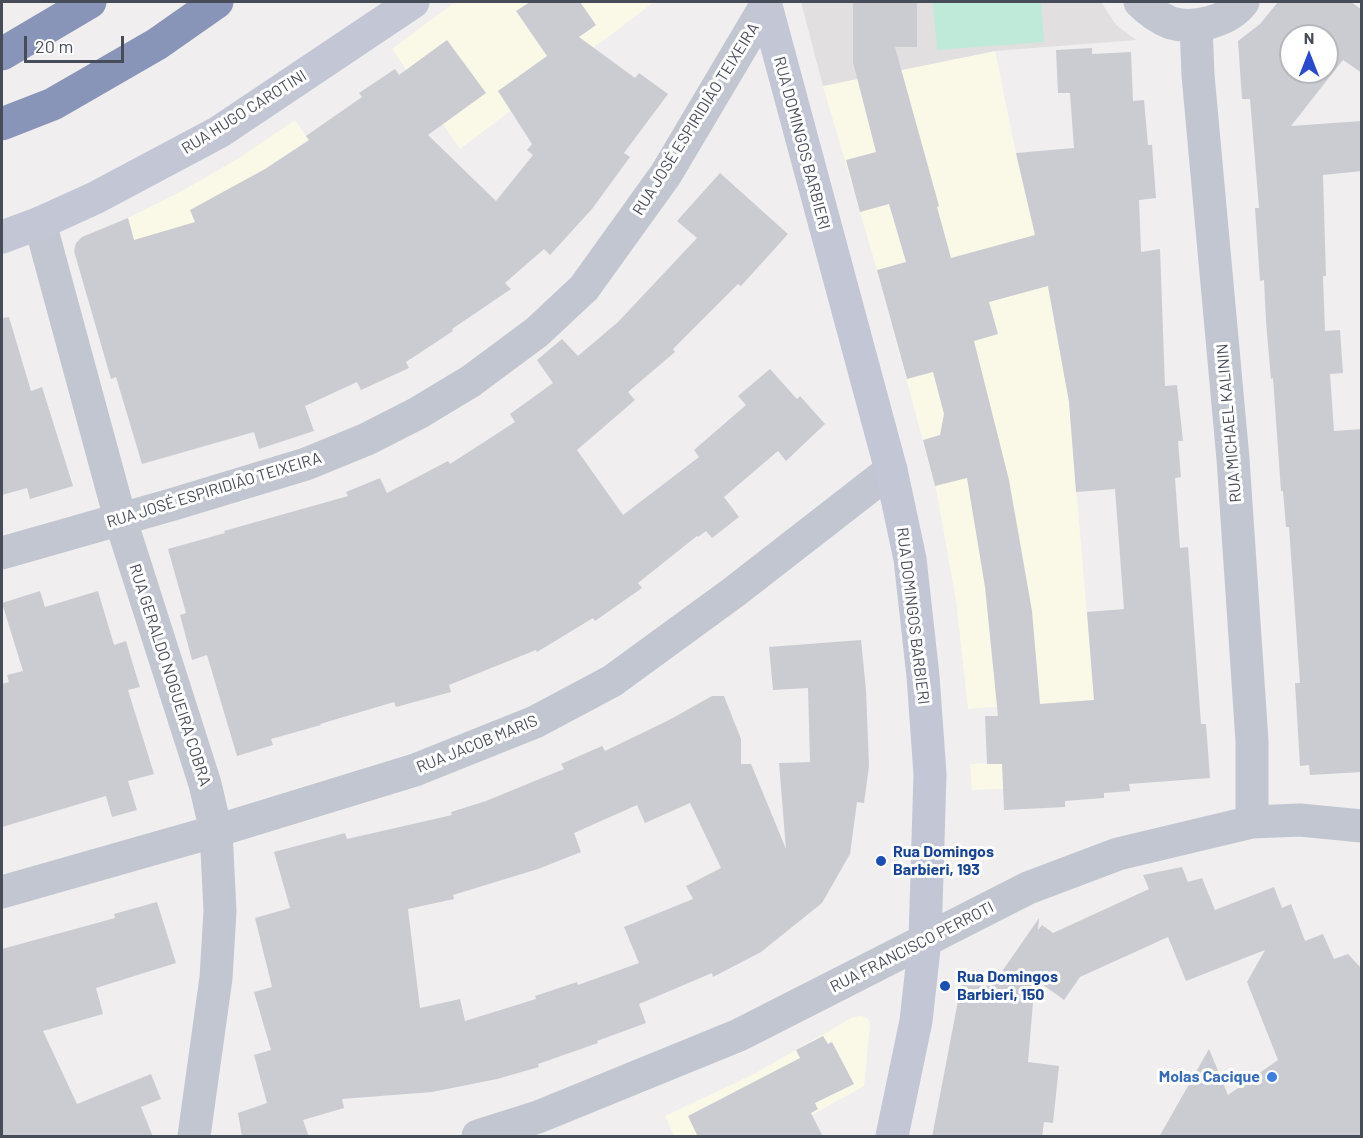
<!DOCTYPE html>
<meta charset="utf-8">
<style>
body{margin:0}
#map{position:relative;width:1363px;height:1138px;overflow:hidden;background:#f0eeee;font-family:Barlow,sans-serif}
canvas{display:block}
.frame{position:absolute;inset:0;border:3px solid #474c59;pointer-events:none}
.north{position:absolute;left:1279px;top:24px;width:60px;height:60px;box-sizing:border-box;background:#fff;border:2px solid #b5b7bd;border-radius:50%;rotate:0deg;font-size:16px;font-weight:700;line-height:24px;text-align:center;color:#474c59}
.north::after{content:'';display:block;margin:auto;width:21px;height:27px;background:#2949cf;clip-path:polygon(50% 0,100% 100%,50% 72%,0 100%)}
.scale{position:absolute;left:24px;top:36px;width:100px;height:27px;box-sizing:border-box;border:3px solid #474c59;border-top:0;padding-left:8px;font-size:18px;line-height:21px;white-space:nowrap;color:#474c59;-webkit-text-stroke:4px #fff;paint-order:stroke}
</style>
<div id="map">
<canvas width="1363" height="1138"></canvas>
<div class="frame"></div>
<div class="north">N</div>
<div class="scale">20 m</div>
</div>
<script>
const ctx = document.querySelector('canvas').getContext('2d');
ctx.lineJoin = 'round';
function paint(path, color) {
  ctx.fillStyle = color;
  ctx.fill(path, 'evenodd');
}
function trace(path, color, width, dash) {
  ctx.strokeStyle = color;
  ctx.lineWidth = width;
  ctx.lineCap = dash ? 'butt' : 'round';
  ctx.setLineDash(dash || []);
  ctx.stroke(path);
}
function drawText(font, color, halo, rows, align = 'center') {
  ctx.font = font + ' Barlow,sans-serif';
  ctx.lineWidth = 6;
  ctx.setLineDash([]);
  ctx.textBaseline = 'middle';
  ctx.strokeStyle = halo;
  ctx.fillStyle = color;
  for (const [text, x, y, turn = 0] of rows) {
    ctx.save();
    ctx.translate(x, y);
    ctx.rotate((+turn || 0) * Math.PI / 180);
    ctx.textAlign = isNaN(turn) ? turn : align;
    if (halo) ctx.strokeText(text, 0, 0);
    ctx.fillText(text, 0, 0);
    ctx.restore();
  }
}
const commercial = new Path2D(`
 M455 2H654L460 149 392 49Z
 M995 51 1019 168 1048 287 1069 402 1094 700 968 709 956 601 937 493 877 270 823 86Z
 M295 120 364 222 153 306 128 218 182 191 239 158Z
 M1045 761 1046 787 972 790 970 764Z
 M861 1016 868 1018 870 1024 864 1086 774 1136H674L665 1116 754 1074 853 1017Z`);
const education = new Path2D(`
 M801 2H1101L1116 25 1136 40 995 51 823 86Z`);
const green = new Path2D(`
 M933 2H1041L1044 42 937 50Z`);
const building = new Path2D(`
 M530 2H580L596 25 579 37 635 78 639 73 668 94 624 153 630 157 592 209 550 255 544 249 505 283 511 289 452 329 453 331 406 362 409 368 361 390 357 382 305 406 314 431 259 449 254 432 142 464 116 377 111 379 74 251 76 243 82 237 128 218 134 240 195 222 190 210 265 169 309 140 306 136 362 97 359 93 395 69 399 75 447 40 486 93 428 135 496 201 533 155 527 150 532 144 498 91 547 56 516 11Z
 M853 2H917V47H895L939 206 937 207 951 258 1035 235 1016 153 1074 148 1070 93H1058L1056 50 1092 48V54L1131 52 1133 101 1144 100 1148 145H1152L1156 198 1139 200 1141 252 1160 249 1165 386 1177 385 1183 441H1178L1181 477 1175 478 1180 548 1188 547 1201 724H1206L1210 778 1129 784 1130 791 1104 793V798L1065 801V807L1004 810 1002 764H987L985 716H998L985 587 967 478 935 486 923 440 940 435 944 414 933 372 907 379 877 270 906 262 889 204 860 212 846 160 876 152 853 62ZM1048 286 1069 402 1076 492 1115 489 1124 609 1087 612 1094 700 1040 704 1032 611 1009 480 974 341 998 334 989 302Z
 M1278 2H1351L1362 10V73L1343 60 1291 126 1362 121V171L1323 175 1326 276H1323L1325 331 1340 330 1343 373 1330 374 1334 431 1362 429V772L1310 775 1309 765 1300 766 1295 683H1300L1289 527H1286L1283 491H1281L1273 378 1271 379 1266 322 1264 280 1260 281 1255 208H1259L1250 99H1242L1238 41 1260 24ZM1291 36H1327V72H1291Z
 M720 173 788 234 741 286 738 284 673 349 675 352 628 392 635 400 577 450 623 515 699 457 694 450 746 405 738 396 770 369 797 399 800 396 825 424 786 461 778 451 724 497 739 517 712 538 706 531 698 537 697 536 638 583 642 588 595 621 593 618 537 652 536 650 449 685 451 692 396 707 394 702 320 724 321 725 271 739 273 745 237 756 207 655 192 660 180 615 186 613 168 549 225 533 224 531 348 496 346 492 380 478 387 493 448 461 450 464 515 422 510 414 553 383 537 360 562 339 578 356 618 322 697 238 677 221Z
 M9 317 31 391 42 387 73 486 30 499 27 488 2 495V318Z
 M40 591 45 607 98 591 114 645 126 641 134 668 140 687 128 690 154 774 128 781 137 810 112 817 106 796 2 827V684L9 682 7 675 23 671 2 603Z
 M861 640 866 690 869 766 864 803 857 802 850 854 822 903 761 952 713 977 712 973 639 1004 646 1023 597 1041 598 1043 538 1064 539 1067 497 1079 432 1092 342 1099 344 1108 303 1120 309 1137H242L238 1113 267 1103 254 1055 271 1050 254 992 272 987 255 918 290 908 274 852 345 833 347 839 452 815 451 812 486 801 564 769 561 764 602 746 605 751 669 720 712 696H724L741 739V764H751L786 849 779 763 810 762 808 688 773 690 769 647ZM690 803 721 868 686 886 693 899 624 927 639 963 578 985 577 982 535 996 536 999 465 1021 460 999 420 1008 408 909 454 899 453 895 538 869 581 852 574 833 637 805 645 823Z
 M1182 867 1188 882 1202 878 1215 910 1274 887 1282 908 1291 904 1305 941 1323 934 1334 959 1348 954 1362 969V1137H1159L1209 1049 1228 1095 1278 1060 1247 982 1265 950 1186 981 1168 937 1080 977 1064 1000 1035 979 1028 1062 1059 1066 1053 1123 1044 1122 1042 1137H932L961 985 992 986 1039 918 1038 930 1042 925 1053 933 1149 889 1143 875Z
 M157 902 176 963 96 988 103 1014 43 1031 77 1104 151 1074 161 1099 141 1107 153 1137H2V949L115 918 114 914Z
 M823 1036 828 1044 832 1042 854 1084 815 1103 818 1109 811 1113 823 1137H698L688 1116 800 1058 796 1050Z`);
const minor = new Path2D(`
 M1140 2C1149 11 1159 18 1171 23 1194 30 1229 21 1243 2
 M1196 25 1198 75 1233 459 1252 741V822
 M40 223 120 518 205 784 216 831 220 911 216 978 194 1136
 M2 553 174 504 306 464 367 439 418 413 471 381 537 332 584 288 666 174 765 7
 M2 892 216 831 415 770 535 722 612 681 734 592 891 470
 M478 1136 538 1117 739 1035 1028 888 1118 854 1252 822 1300 820 1362 826`);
const secondary = new Path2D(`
 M765 2 891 470 910 559 923 676 930 774 925 940 916 1021 892 1136
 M2 237 40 223 95 198 219 132 413 2`);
const motorway = new Path2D(`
 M2 54 90 2
 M2 124 53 104 157 44 217 2`);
const markers = [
 [881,861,6,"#1a4fb4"],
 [945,986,6,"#1a4fb4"],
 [1272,1077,6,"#3f7fe0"]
];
const streetNames = [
 ["RUA HUGO CAROTINI",244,112,-32],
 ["RUA JOSÉ ESPIRIDIÃO TEIXEIRA",696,119,-58],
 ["RUA DOMINGOS BARBIERI",802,143,75],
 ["RUA MICHAEL KALININ",1229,423,-95],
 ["RUA JOSÉ ESPIRIDIÃO TEIXEIRA",214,490,-17],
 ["RUA DOMINGOS BARBIERI",913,616,83],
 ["RUA GERALDO NOGUEIRA COBRA",170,675,72],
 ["RUA JACOB MARIS",477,744,-22],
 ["RUA FRANCISCO PERROTI",912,947,-27]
];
const transitNames = [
 ["Rua Domingos",893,852],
 ["Barbieri, 193",893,870],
 ["Rua Domingos",957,977],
 ["Barbieri, 150",957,995]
];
const shopNames = [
 ["Molas Cacique",1260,1077]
];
paint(commercial, '#faf9e8');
paint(education, '#e1dfdf');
paint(green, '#bfeada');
paint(building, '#cbccd2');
trace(minor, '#c2c6d1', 33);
trace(secondary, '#c2c6d5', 33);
trace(motorway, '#8995b8', 33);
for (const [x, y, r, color] of markers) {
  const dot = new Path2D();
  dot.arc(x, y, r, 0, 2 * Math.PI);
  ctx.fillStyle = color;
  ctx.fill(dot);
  trace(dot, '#fff', 2);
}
drawText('16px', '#474c59', '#fff', streetNames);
drawText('bold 16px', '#164399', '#fff', transitNames, 'left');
drawText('bold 16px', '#366cbe', '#fff', shopNames, 'right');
</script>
